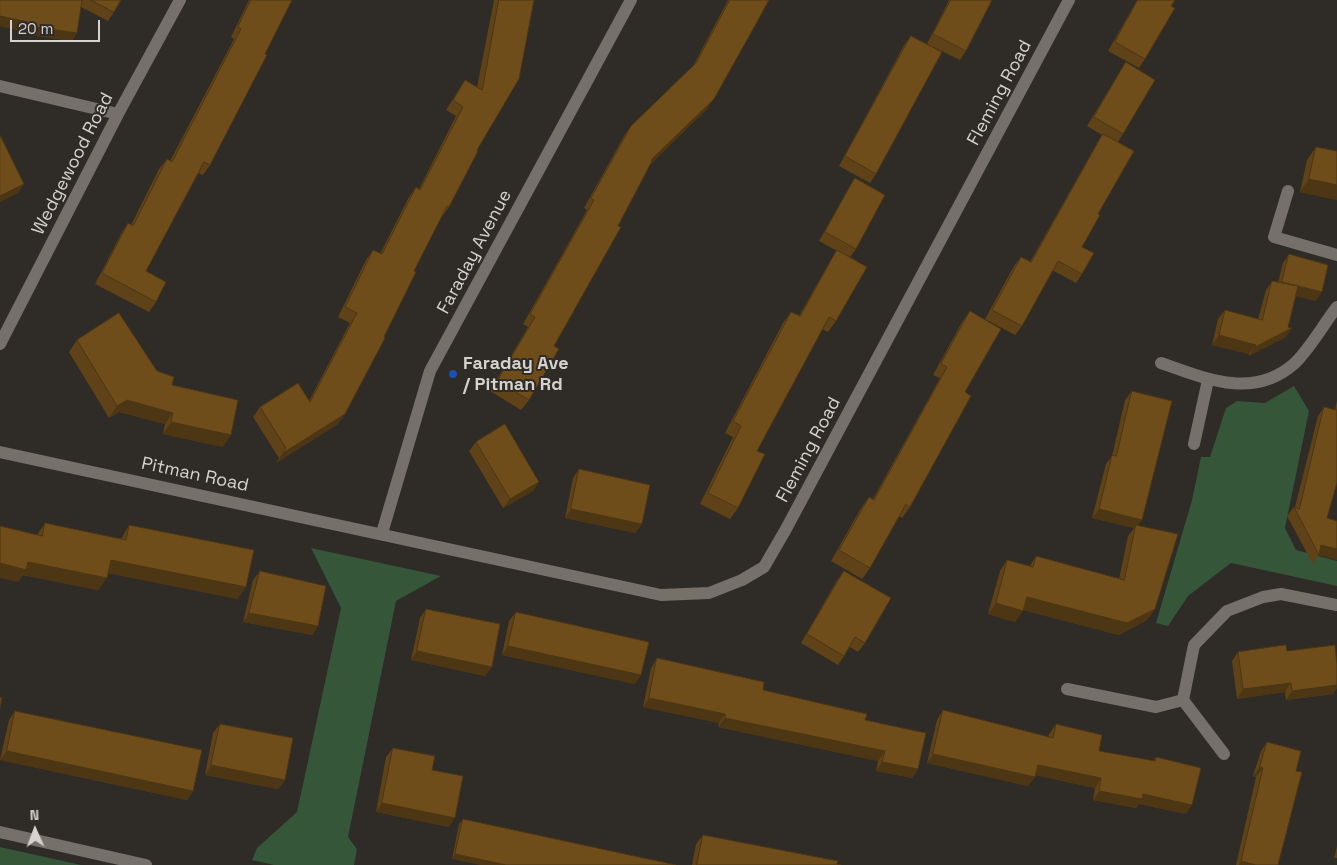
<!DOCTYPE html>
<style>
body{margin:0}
#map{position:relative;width:1337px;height:865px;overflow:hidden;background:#2f2b26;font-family:"Space Grotesk",sans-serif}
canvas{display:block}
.north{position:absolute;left:10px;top:805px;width:50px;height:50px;-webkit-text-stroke:4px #2f2b26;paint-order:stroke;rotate:358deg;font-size:14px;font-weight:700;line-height:20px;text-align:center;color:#d5d2cf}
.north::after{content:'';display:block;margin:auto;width:18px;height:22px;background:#d5d2cf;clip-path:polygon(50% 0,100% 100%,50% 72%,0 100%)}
.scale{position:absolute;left:10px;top:20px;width:90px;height:22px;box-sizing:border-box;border:2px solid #d5d2cf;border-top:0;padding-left:6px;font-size:15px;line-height:18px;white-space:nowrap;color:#d5d2cf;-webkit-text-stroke:4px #2f2b26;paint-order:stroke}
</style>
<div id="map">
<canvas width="1337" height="865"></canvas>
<div class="north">N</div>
<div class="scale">20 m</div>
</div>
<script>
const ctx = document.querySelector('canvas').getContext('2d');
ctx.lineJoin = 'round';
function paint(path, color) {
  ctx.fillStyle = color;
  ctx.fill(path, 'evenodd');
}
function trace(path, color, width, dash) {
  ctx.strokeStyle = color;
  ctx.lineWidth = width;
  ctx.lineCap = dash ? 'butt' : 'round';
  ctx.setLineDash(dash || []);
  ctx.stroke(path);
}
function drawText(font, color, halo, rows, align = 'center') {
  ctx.font = font + ' "Space Grotesk",sans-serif';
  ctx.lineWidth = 4;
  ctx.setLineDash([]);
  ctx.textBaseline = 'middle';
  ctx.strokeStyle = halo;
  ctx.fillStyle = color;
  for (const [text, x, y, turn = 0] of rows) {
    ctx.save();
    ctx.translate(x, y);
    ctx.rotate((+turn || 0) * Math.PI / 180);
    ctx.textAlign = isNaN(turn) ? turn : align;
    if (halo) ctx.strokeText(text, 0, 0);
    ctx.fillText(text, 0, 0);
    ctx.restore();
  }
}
const green = new Path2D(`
 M1294 386 1309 411 1285 528 1296 550 1337 561V586L1231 563 1188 596 1168 626 1156 623 1192 500 1201 457H1210L1226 408 1237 401 1265 403Z
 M311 548 441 576 396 601 348 837 357 849 354 865H274L252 860 257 848 297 812 341 608Z
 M0 847 81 865H0Z`);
const service = new Path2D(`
 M1288 191 1274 237 1337 255`);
const minor = new Path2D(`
 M0 86 118 114
 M0 344 118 114 180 0
 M1161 363C1206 379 1254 400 1295 363 1311 347 1323 325 1337 307
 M1194 444 1208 380
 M0 452 661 595 709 593 742 580 764 567 786 529 1069 0
 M382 533 430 371 631 0
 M1067 689 1156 707 1183 700
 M1224 754 1183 700 1194 645 1227 611 1263 597 1281 594 1337 605`);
const tertiary = new Path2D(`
 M0 832 146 865`);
const wall = new Path2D(`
 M0 0 82 2 83 0H121L114 12 108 21 81 7 72 41 22 34V31L0 26Z
 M249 0H292L210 165 203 175 198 173 146 271 156 302 149 312 95 284 121 234 128 223 131 225 159 169 167 159 170 161 234 39 231 37Z
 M494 0H534L477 150 449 207 442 217 441 216 414 271 338 424 276 463 279 458 253 417 260 407 309 401 350 323 338 317 366 260 373 250 380 254 409 197 416 187 419 189 456 116 446 110 465 80 477 87Z
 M728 0H769L707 109 651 163 554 346 529 400 521 410 490 391 528 327 523 324 587 210 584 208 624 136 631 126 693 66Z
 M949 0H992L966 51 960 60 927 44Z
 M1137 0H1175L1145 59 1139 68 1108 51Z
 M911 36 876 174 870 183 839 166 904 45Z
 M1126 62 1123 134 1118 142 1098 214 1082 247V274L1076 283 1052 270 1022 326 1015 335 985 319 1014 266 1021 257 1030 262 1097 143 1102 135 1087 126 1120 71Z
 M1316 147 1337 151V200L1300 192 1307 160Z
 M855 178 856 249 850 257 836 321 828 332 822 329 757 451 738 508 730 519 700 504 733 437 725 433 783 323 791 312 799 316 830 261 837 251 819 241 849 187Z
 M1289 254 1316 301 1296 296 1286 337 1249 356V354L1212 345 1218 319 1225 310 1258 319 1266 290 1272 281 1278 282 1283 263Z
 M970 311 965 392 910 507 902 518 899 516 870 568 862 579 831 561 861 508 869 497 873 499 940 378 933 375 962 322Z
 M77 340 157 371 223 447 163 434 165 424 119 412 109 418 69 352Z
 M1132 391 1138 525 1155 609 1147 620 1119 635 1023 610 1015 622 988 614 1000 571 1007 560 1030 566 1036 556 1119 579 1128 536 1134 528 1092 518 1106 464 1112 456 1125 400Z
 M1337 400V483L1327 518 1337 560 1319 555 1313 564 1287 516 1294 507H1295L1318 416 1324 407 1335 410Z
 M476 442 539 482 533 491 503 508 469 451Z
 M579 469 642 524 635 533 565 518 573 478Z
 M45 523 121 539 129 525 238 599 108 573 98 590 23 575 18 582 37 535Z
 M260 571 318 626 312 635 243 622 253 580Z
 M844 571 865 643 858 652 850 647 838 665 801 643 837 580Z
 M426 609 492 667 485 676 411 660 420 618Z
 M516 612 635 684 502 655 509 621Z
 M1287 651 1337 664V688L1333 694 1286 700 1285 692 1237 699 1232 661 1238 652Z
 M657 658 865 720 918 769 912 778 876 771 878 761 718 727 719 723 643 707 651 668Z
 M943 710 1048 737 1049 734 1056 724 1099 751 1153 761 1156 757 1186 814 1139 804 1136 808 1093 800 1095 788 1035 775V777L1028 786 927 763 937 720Z
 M15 711 193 791 187 800 0 760 9 720Z
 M220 724 285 780 278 789 205 775 213 733Z
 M1267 742 1296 771 1278 865H1236L1256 777 1253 776 1261 751Z
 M393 748 449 827 376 812 386 757Z
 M463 819 676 865 452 859 459 824Z
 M703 835 837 864 841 865H692L696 844Z
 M1337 846V858H1334Z`);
const shadedWall = new Path2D(`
 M0 16 28 22 22 31 0 26Z
 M28 26 77 33 72 41 22 34Z
 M714 99 707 109 644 171 651 160Z
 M1309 179 1337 185V200L1300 192Z
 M24 184 18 193 0 202V196Z
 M1282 282 1322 292 1316 301 1276 291Z
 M1292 328 1286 337 1249 356 1255 347Z
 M1219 335 1256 345 1249 354 1212 345Z
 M127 400 173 413 165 424 119 412 109 418 117 406Z
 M345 414 338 424 276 463 283 453Z
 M171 422 231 435 223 447 163 434Z
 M539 482 533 491 503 508 510 499Z
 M571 509 642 524 635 533 565 518Z
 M1099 509 1142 520 1135 529 1136 525 1134 528 1092 518Z
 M1321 545 1337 549V560L1319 555Z
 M111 560 246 587 238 599 102 572Z
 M28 562 107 578 98 590 23 575 18 582 0 578V563Z
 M1027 597 1155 609 1147 620 1119 635 1019 609Z
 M996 603 1023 611 1015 622 988 614Z
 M249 613 318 626 312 635 243 622Z
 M508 646 641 675 635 684 502 655Z
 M417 651 492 667 485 676 411 660Z
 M1291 683 1285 692 1237 699 1243 689Z
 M1337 685V688L1333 694 1286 700 1292 691Z
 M649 698 725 714 719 723 643 707Z
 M725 718 885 751 878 761 718 727Z
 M7 751 193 791 187 800 0 760Z
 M933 754 1035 777 1028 786 927 763Z
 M882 762 918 769 912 778 876 771Z
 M211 765 285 780 278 789 205 775Z
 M1038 765 1101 778 1095 788 1031 774Z
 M1260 767 1263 768 1256 777 1253 776Z
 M1099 791 1143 794 1192 805 1186 814 1139 804 1136 808 1093 800Z
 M382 803 455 818 449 827 376 812Z
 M455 854 506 865H480L452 859Z
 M1241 861 1256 865H1239Z`);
const building = new Path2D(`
 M0 0H82L77 33 28 26V22L0 16Z
 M91 0H121L114 12Z
 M251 0H292L265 54 267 55 210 165 204 162 146 271 166 282 156 302 102 273 128 223 133 226 167 159 172 162 241 29 238 27Z
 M499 0H534L519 79 477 150 478 151 449 207 447 206 414 271 416 272 384 337 385 338 345 414 283 453 286 448 260 407 298 383 310 402 357 313 345 307 373 250 382 254 416 187 420 190 463 107 453 100 465 80 482 90Z
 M730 0H769L757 22 714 99 651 160 652 161 618 226 621 227 554 346 559 349 529 400 497 381 535 317 530 314 594 200 591 198 631 126 696 63Z
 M951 0H992L966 51 933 34Z
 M1138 0H1175L1171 6 1175 8 1145 59 1115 42Z
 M911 36 942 52 876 174 845 156Z
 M1126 62 1155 80 1123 134 1094 117Z
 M1103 134 1134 151 1098 214 1100 215 1082 247 1094 253 1082 274 1058 261 1022 326 992 310 1021 257 1031 262Z
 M0 135 24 184 0 196Z
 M1316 147 1337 151V185L1309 179Z
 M855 178 885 195 856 249 825 232Z
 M837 250 867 267 836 321 829 317 757 451 765 454 738 508 708 493 741 426 733 421 791 312 800 316Z
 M1289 254 1328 265 1322 292 1282 282Z
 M1272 281 1298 286 1288 327 1292 328 1255 347 1256 345 1219 335 1225 310 1262 320Z
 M970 311 1001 329 965 392 971 396 910 507 906 504 870 568 839 550 869 497 874 500 947 367 941 364Z
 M119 313 157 371 174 377 172 385 238 400 231 435 171 422 173 413 127 400 117 406 77 340Z
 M1132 391 1172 401 1142 520 1099 509 1112 455 1116 456Z
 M1324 407 1337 410V483L1327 518 1337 521V549L1321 545 1319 555 1294 507 1299 509Z
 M505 424 539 482 510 499 476 442Z
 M579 469 650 485 642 524 571 509Z
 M45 523 126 540 129 525 254 550 246 587 111 560 107 578 28 562 26 570 0 563V526L42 536Z
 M1136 525 1178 534 1155 609 1127 623 1027 597 1023 611 996 603 1007 560 1033 567 1036 556 1124 580Z
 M260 571 326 586 318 626 249 613Z
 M844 571 891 598 865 643 855 637 844 656 807 634Z
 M426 609 500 624 492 667 417 651Z
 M516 612 649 642 641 675 508 646Z
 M1286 645 1287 651 1335 645 1337 664V685L1292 691 1291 683 1243 689 1238 652Z
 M657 658 764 682 763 690 867 714 865 720 926 733 918 769 882 762 885 751 725 718V714L649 698Z
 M0 697 2 698 0 708Z
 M943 710 1053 738 1056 724 1102 735 1099 751 1155 761 1156 757 1201 768 1192 805 1143 794 1142 799 1099 791 1101 778 1038 765 1035 777 933 754Z
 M15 711 202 750 193 791 7 751Z
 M220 724 293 738 285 780 211 765Z
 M1267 742 1301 751 1296 771 1302 772 1278 865H1256L1241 861 1263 768 1260 767Z
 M393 748 435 756 432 770 463 776 455 818 382 803Z
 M463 819 676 865H506L455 854Z
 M703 835 838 861 837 864 841 865H697Z`);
const markers = [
 [453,374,5,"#1a4fb4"]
];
const streetNames = [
 ["Fleming Road",1000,93,-62],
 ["Wedgewood Road",73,164,-63],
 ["Faraday Avenue",475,252,-62],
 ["Fleming Road",809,450,-62],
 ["Pitman Road",195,475,12]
];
const poiNames = [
 ["Faraday Ave",463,364],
 ["/ Pitman Rd",463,385]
];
paint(green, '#355639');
trace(service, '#75706a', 12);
trace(minor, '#75706a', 12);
trace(tertiary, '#75706a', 12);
paint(wall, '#5f4217');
paint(shadedWall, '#4d3613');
paint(building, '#6e4d1b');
trace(building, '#4d3613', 1);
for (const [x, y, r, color] of markers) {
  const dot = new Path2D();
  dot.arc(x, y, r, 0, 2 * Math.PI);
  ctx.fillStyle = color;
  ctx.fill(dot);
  trace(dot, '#2f2b26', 2);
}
drawText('18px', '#d5d2cf', '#2f2b26', streetNames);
drawText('bold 18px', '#d5d2cf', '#2f2b26', poiNames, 'left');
</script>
